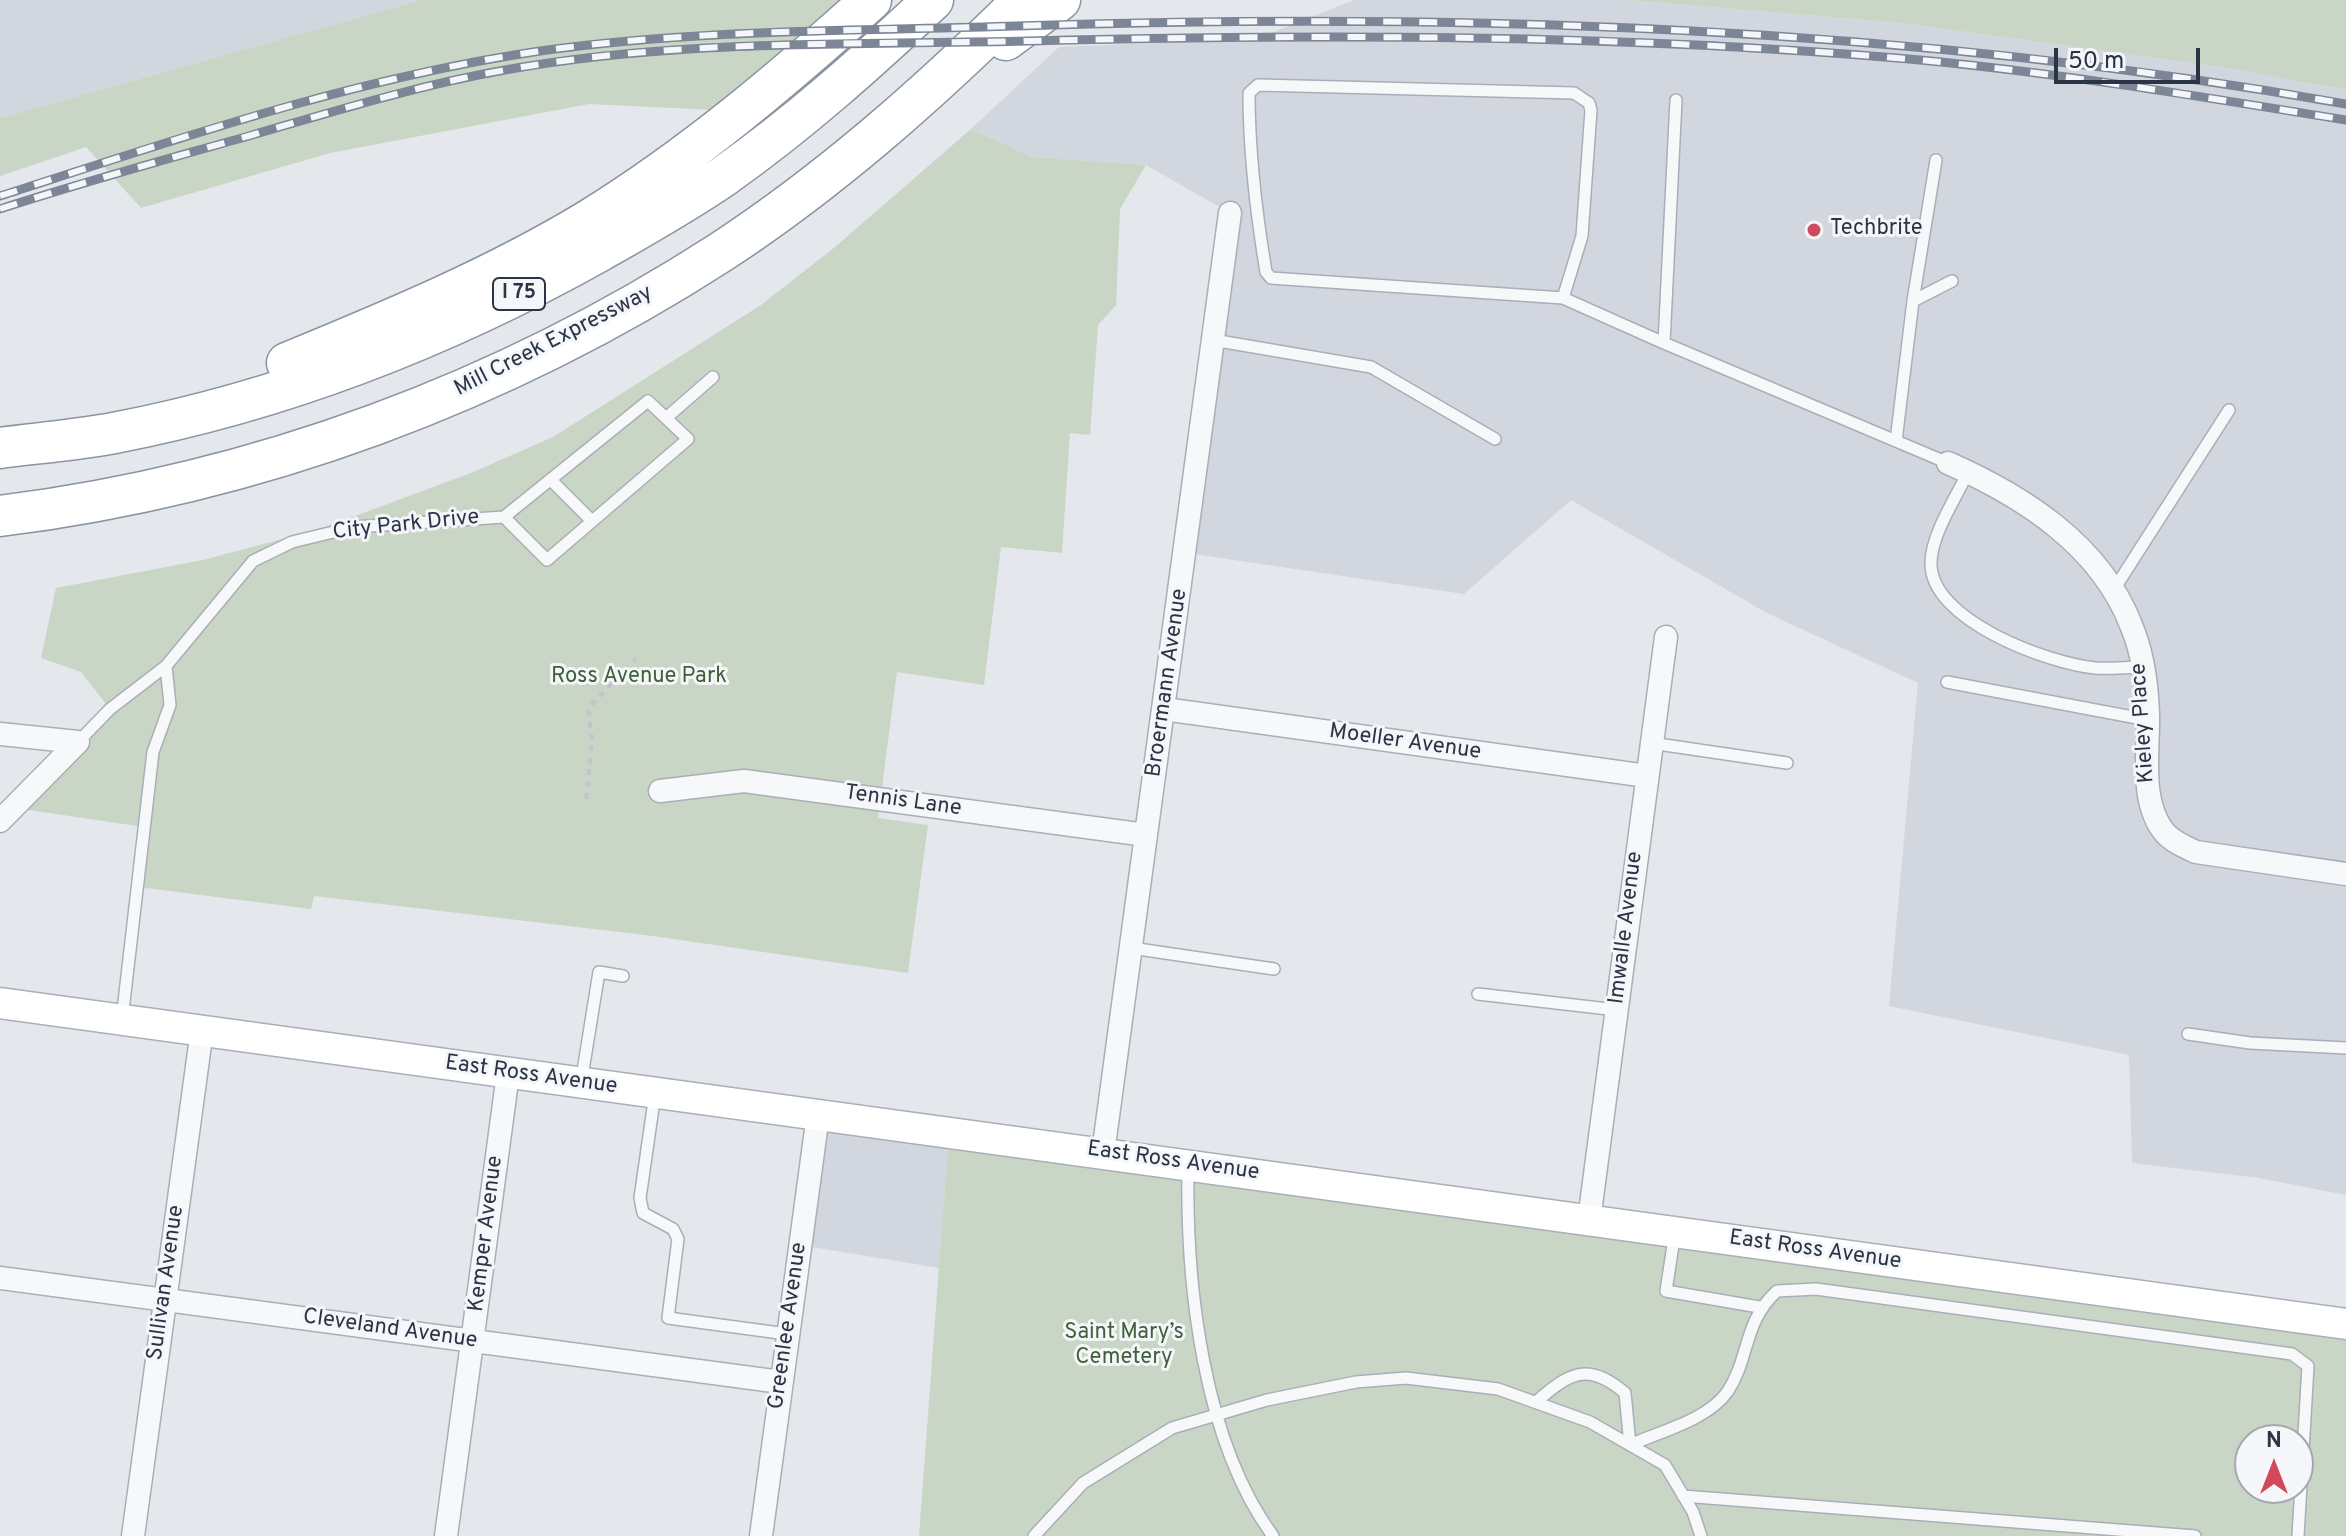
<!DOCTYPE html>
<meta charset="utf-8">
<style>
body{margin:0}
#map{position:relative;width:2346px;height:1536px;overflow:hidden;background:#e4e7ec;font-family:Overpass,sans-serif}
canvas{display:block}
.north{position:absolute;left:2234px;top:1424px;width:80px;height:80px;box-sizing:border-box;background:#f4f6f9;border:2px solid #a4a8b1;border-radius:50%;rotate:0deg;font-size:22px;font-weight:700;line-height:32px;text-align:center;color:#2b3445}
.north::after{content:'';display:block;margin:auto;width:28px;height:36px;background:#d1495b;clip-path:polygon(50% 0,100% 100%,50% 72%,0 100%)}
.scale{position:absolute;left:2054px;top:48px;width:146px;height:36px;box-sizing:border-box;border:4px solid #2b3445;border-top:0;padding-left:10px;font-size:24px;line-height:28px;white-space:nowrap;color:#2b3445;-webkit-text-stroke:6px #f4f6f9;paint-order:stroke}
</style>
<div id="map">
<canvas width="2346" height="1536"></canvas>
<div class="north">N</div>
<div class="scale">50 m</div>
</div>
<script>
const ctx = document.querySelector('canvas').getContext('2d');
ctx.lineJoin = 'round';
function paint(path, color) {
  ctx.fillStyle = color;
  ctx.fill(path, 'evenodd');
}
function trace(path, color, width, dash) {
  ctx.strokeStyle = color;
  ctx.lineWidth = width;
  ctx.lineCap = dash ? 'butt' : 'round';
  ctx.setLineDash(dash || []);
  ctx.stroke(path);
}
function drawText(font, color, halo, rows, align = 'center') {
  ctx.font = font + ' Overpass,sans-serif';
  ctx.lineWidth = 6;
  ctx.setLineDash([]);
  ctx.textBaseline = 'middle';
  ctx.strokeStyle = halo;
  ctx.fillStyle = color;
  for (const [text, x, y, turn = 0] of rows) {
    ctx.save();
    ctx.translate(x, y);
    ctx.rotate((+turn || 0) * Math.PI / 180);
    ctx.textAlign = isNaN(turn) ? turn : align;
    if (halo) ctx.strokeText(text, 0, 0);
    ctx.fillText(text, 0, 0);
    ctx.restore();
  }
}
const built = new Path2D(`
 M0 0H421L0 118Z
 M1354 0H1629L1901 23 2215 66 2346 90V1195L2259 1178 2132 1163 2129 1055 1889 1006 1918 683 1767 613 1571 500 1464 594 1187 553 1230 213 1146 165 1033 157 971 129 1059 47 1256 39Z
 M818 1115 949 1132 939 1268 800 1245Z`);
const green = new Path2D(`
 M421 0H893L757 112 589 104 330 153 141 208 86 147 0 176V118Z
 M1629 0H2346V90L2215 66 1901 23Z
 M971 129 1033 157 1146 165 1120 209 1116 305 1098 325 1090 435 1070 433 1062 553 1001 547 984 685 897 672 878 818 928 825 908 973 653 936 314 896 311 909 138 887 144 827 15 808 110 709 81 672 41 658 56 588 203 560 320 529 471 473 553 437 761 305 835 247Z
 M949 1132 2346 1324V1536H919ZM2250 1440H2298V1488H2250Z`);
const path = new Path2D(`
 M586 799 592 743 588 708 636 659`);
const lane = new Path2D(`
 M1676 100 1664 343 1948 463
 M1563 298 1271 278 1266 272C1256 212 1249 154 1249 93L1258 85 1574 93 1589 103 1591 110 1582 236 1563 298 1664 343
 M1913 301 1936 160
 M1213 340 1371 367 1495 439
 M666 418 713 377
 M1896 441 1913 301 1952 281
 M1968 472C1956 498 1932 533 1931 562 1929 620 2047 663 2095 668 2110 669 2128 667 2144 667
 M551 480 592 521
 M2113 591 2229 410
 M1947 682 2148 720
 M78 742 110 709 166 666 253 561 292 542 354 527 504 517 648 401 688 439 547 560 504 517
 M1651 743 1787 763
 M1131 948 1274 969
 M1478 994 1617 1010
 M122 1019 153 752 170 705 166 666
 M2188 1034 2250 1043 2346 1048
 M581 1083 599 972 623 976
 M655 1094 640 1198 643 1213 673 1229 678 1239 668 1318 787 1334
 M1188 1169C1186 1285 1203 1441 1273 1536
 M1675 1232 1666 1291 1759 1307
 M1536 1402C1569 1373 1588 1361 1625 1393L1630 1445C1661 1431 1708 1420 1728 1391 1750 1357 1743 1322 1777 1291L1816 1289 2292 1354 2308 1366 2298 1536
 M1683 1496 2195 1536
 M1034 1536 1083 1483 1172 1428 1267 1400 1356 1382 1406 1378 1498 1389 1590 1422 1665 1465 1693 1512 1701 1536`);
const street = new Path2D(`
 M1948 463C2023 496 2100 545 2131 625 2143 653 2147 684 2148 714 2149 752 2139 802 2165 833 2173 842 2185 847 2196 852L2346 874
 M1164 709 1647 776
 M0 734 78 742
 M660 791 744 781 1146 835
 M0 821 78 742
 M1103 1153 1230 213
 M1589 1220 1666 637
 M0 1278 781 1382
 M133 1536 202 1030
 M446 1536 508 1074
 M761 1536 818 1115`);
const secondary = new Path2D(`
 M0 1003 2346 1324`);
const highway = new Path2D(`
 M1006 40 1060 0
 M287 363C389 321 495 277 589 220 691 157 782 80 871 0
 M0 448C38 443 77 440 114 433 286 400 448 336 600 251 642 227 685 203 724 176 799 123 866 63 933 0
 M0 516C257 484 504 392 721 252 831 180 930 92 1023 0`);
const rail = new Path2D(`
 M0 196C177 139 355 78 540 51 697 29 858 31 1016 26 1460 12 1908 26 2346 104
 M0 209C83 182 168 159 252 135 335 111 419 85 505 70 677 39 854 45 1028 41 1322 34 1616 34 1909 59 2055 72 2202 97 2346 120`);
const markers = [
 [1814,230,8,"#d1495b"]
];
const shields = [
 [519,294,52]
];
const shieldNames = [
 ["I 75",519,294]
];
const poiNames = [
 ["Techbrite",1830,230]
];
const streetNames = [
 ["Mill Creek Expressway",554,342,-27],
 ["City Park Drive",406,526,-6],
 ["Broermann Avenue",1168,683,-82],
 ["Kieley Place",2144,723,-94],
 ["Moeller Avenue",1405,743,8],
 ["Tennis Lane",903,802,8],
 ["Imwalle Avenue",1627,928,-83],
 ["East Ross Avenue",531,1076,8],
 ["East Ross Avenue",1173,1162,8],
 ["Kemper Avenue",487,1234,-83],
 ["East Ross Avenue",1815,1251,8],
 ["Sullivan Avenue",167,1283,-82],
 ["Greenlee Avenue",789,1326,-82],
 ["Cleveland Avenue",390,1330,8]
];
const parkNames = [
 ["Ross Avenue Park",639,678],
 ["Saint Mary’s",1124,1334],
 ["Cemetery",1124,1359]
];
paint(built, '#d2d6de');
paint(green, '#c9d6c5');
trace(lane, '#a9aeb7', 14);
trace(street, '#a9aeb7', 25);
trace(secondary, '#a9aeb7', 33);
trace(highway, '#8b94a3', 43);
trace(path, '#c2c5cb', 4, [6, 6]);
trace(lane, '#f7f8fa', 11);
trace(street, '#f7f8fa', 22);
trace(secondary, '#fff', 30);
trace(highway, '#fff', 40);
trace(rail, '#7d8696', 9);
trace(rail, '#f4f6f9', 6, [18]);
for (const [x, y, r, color] of markers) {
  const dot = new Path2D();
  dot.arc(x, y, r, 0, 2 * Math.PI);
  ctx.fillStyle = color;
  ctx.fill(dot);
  trace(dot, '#f4f6f9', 3);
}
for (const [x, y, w] of shields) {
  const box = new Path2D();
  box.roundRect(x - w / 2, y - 16, w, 32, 6);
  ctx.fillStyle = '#f4f6f9';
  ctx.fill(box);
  trace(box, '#2b3445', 2);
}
drawText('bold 20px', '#2b3445', null, shieldNames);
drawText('22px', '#2b3445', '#f4f6f9', poiNames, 'left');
drawText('22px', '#2b3445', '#f4f6f9', streetNames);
drawText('22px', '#3f6138', '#f4f6f9', parkNames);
</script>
